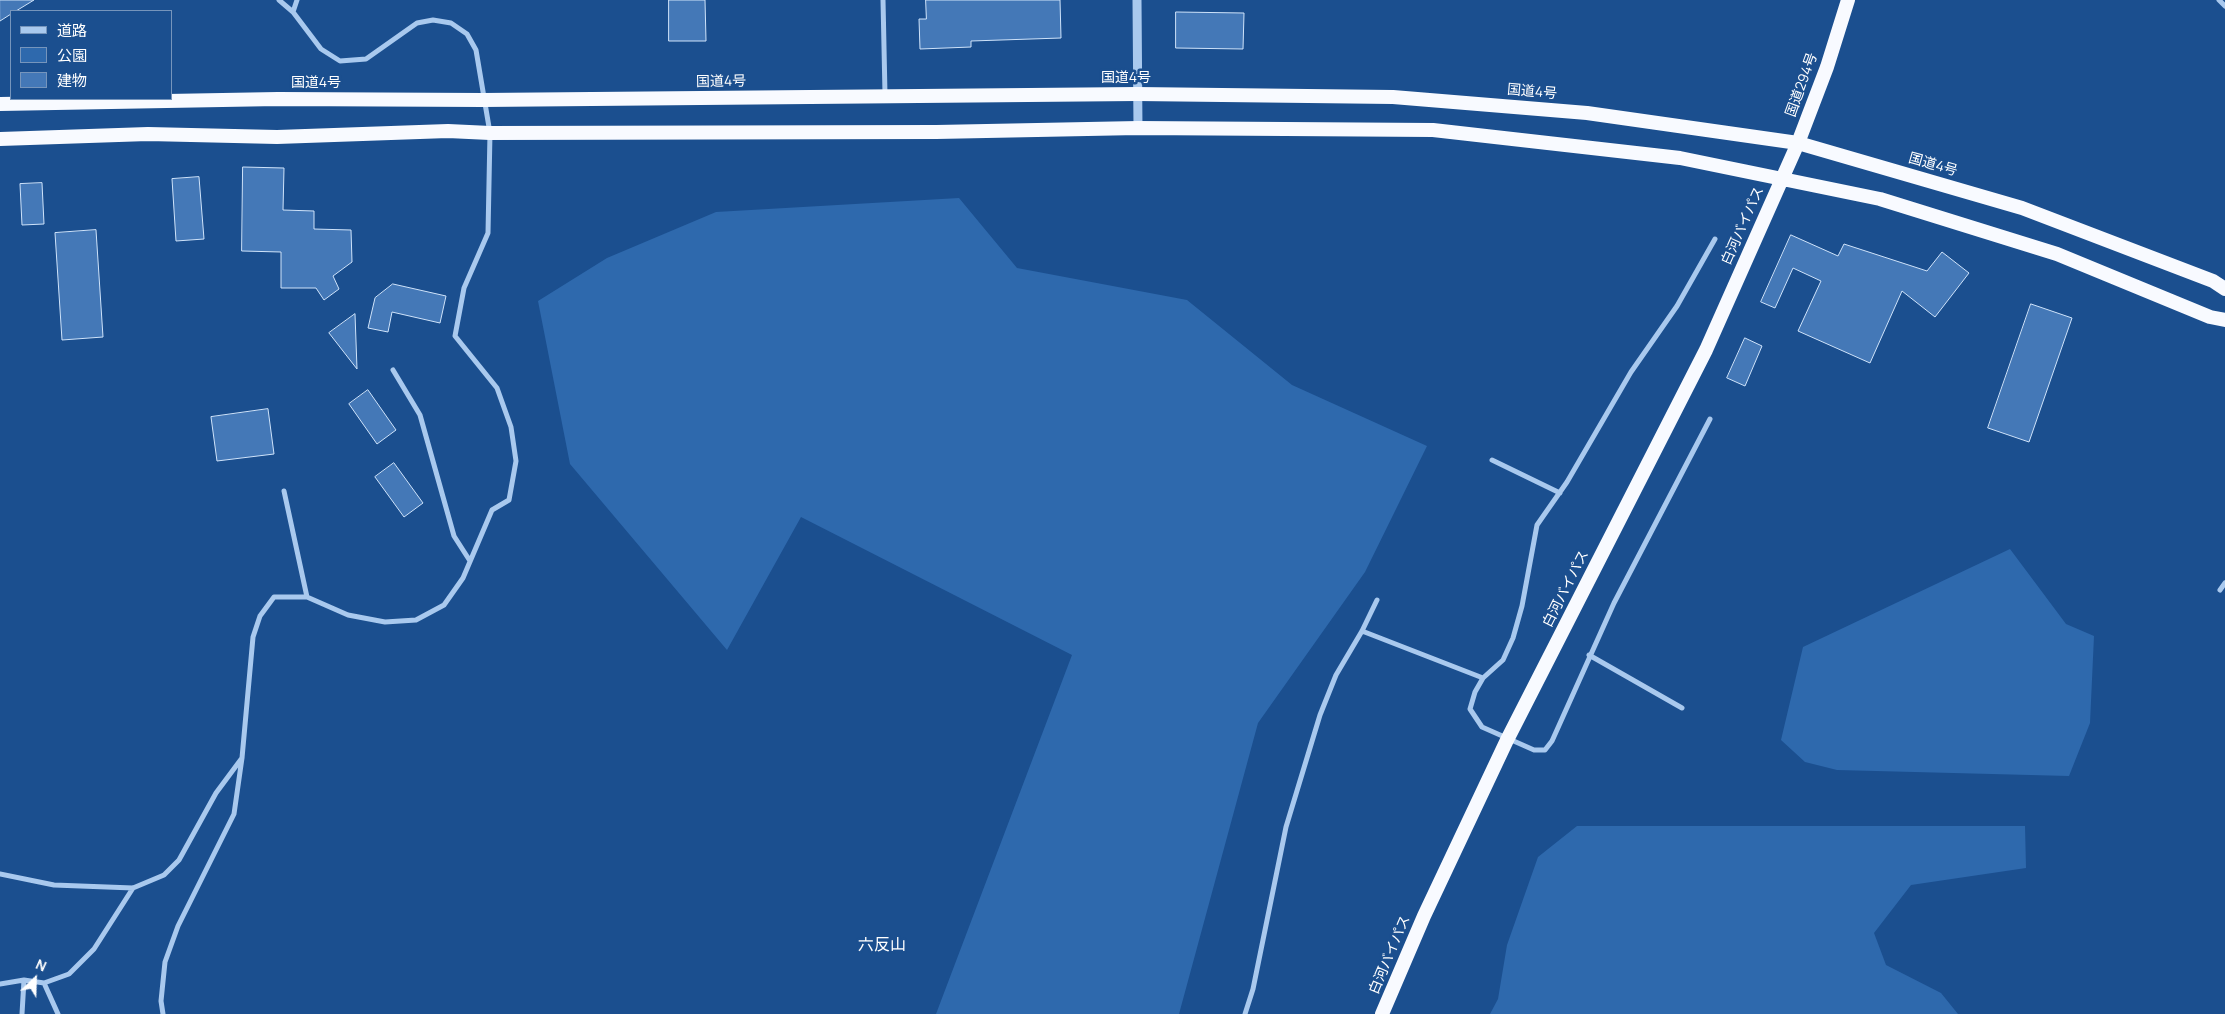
<!DOCTYPE html>
<meta charset="utf-8">
<style>
body{margin:0}
#map{position:relative;width:2225px;height:1014px;overflow:hidden;background:#1b4f8f;font-family:Manrope,"Noto Sans JP",sans-serif}
canvas{display:block}
.legend{position:absolute;left:10px;top:10px;width:162px;height:90px;box-sizing:border-box;background:#1b4f8f;border:1px solid #7695bc;margin:0;padding:6px 9px;list-style:none;font-size:15px;color:#fff}
.legend li{display:flex;align-items:center;gap:10px;height:25px}
.legend b{width:25px;border:1px solid #7695bc}
.north{position:absolute;left:10px;top:954px;width:50px;height:50px;-webkit-text-stroke:4px #1b4f8f;paint-order:stroke;rotate:24deg;font-size:14px;font-weight:700;line-height:20px;text-align:center;color:#fff}
.north::after{content:'';display:block;margin:auto;width:18px;height:22px;background:#fff;clip-path:polygon(50% 0,100% 100%,50% 72%,0 100%)}
</style>
<div id="map">
<canvas width="2225" height="1014"></canvas>
<ul class="legend">
<li><b style="height:6px;background:#a9c9ee"></b>道路</li>
<li><b style="height:14px;background:#2e69ad"></b>公園</li>
<li><b style="height:14px;background:#4478b7"></b>建物</li>
</ul>
<div class="north">N</div>
</div>
<script>
const ctx = document.querySelector('canvas').getContext('2d');
ctx.lineJoin = 'round';
function paint(path, color) {
  ctx.fillStyle = color;
  ctx.fill(path, 'evenodd');
}
function trace(path, color, width, dash) {
  ctx.strokeStyle = color;
  ctx.lineWidth = width;
  ctx.lineCap = dash ? 'butt' : 'round';
  ctx.setLineDash(dash || []);
  ctx.stroke(path);
}
function drawText(font, color, halo, rows, align = 'center') {
  ctx.font = font + ' Manrope,"Noto Sans JP",sans-serif';
  ctx.lineWidth = 5;
  ctx.setLineDash([]);
  ctx.textBaseline = 'middle';
  ctx.strokeStyle = halo;
  ctx.fillStyle = color;
  for (const [text, x, y, turn = 0] of rows) {
    ctx.save();
    ctx.translate(x, y);
    ctx.rotate((+turn || 0) * Math.PI / 180);
    ctx.textAlign = isNaN(turn) ? turn : align;
    if (halo) ctx.strokeText(text, 0, 0);
    ctx.fillText(text, 0, 0);
    ctx.restore();
  }
}
const green = new Path2D(`
 M959 198 1017 268 1187 300 1292 385 1427 446 1365 572 1258 723 1179 1014H936L1072 655 801 517 727 650 570 464 538 301 607 258 716 212Z
 M2010 549 2066 624 2094 636 2090 723 2069 776 1837 770 1805 762 1781 740 1803 647Z
 M1577 826H2025L2026 868 1911 885 1874 933 1886 965 1941 993 1958 1014H1490L1498 999 1507 945 1538 857Z`);
const building = new Path2D(`
 M0 0H34L16 11H11V14L0 21Z
 M669 0H705L706 41H669Z
 M926 0H1060L1061 38 971 41V47L920 49 919 19H926Z
 M1176 12 1244 13 1243 49 1176 48Z
 M243 167 284 168 283 210 314 211V229L351 230 352 262 333 276 339 289 324 300 316 288H281V252L242 251Z
 M199 177 204 239 176 241 172 179Z
 M42 183 44 224 22 225 20 184Z
 M96 230 103 337 62 340 55 233Z
 M1791 235 1838 256 1844 244 1927 271 1942 252 1969 273 1935 317 1902 291 1870 363 1798 331 1821 281 1793 268 1775 308 1761 302Z
 M393 284 446 296 440 323 392 312 388 332 368 328 375 298Z
 M2031 304 2072 318 2029 442 1988 428Z
 M355 314 357 369 329 333Z
 M1745 338 1762 346 1745 386 1727 378Z
 M368 390 396 430 377 444 349 404Z
 M268 409 274 454 217 461 211 417Z
 M394 463 423 503 404 517 375 477Z`);
const minor = new Path2D(`
 M883 0 885 94
 M2219 0 2225 6
 M293 12 297 0
 M393 370 420 415 454 536 470 561
 M1710 419 1614 603 1552 741 1545 750H1534L1482 727 1470 709 1475 692 1483 678 1503 660 1513 638 1522 606 1537 525 1567 482 1631 372 1677 306 1715 239
 M1492 460 1560 493
 M284 491 307 597
 M2220 590 2225 583
 M1362 631 1483 678
 M1589 655 1682 708
 M0 874 54 885 133 888 164 875 179 860 216 793 242 758
 M44 983 58 1014
 M0 984 24 980 44 983 69 974 94 949 133 888
 M22 1014 24 980
 M163 1014 161 1001 165 962 178 926 234 814 242 758 253 637 260 616 274 597H307L348 615 385 622 416 620 444 605 463 578 492 510 509 500 516 461 511 427 497 388 455 336 464 288 488 233 490 133 476 50 467 34 451 23 433 20 417 23 366 59 340 61 321 49 293 12 279 0
 M1245 1014 1253 989 1286 827 1320 715 1336 675 1362 631 1377 600`);
const tertiary = new Path2D(`
 M1137 0 1138 128`);
const trunk = new Path2D(`
 M0 104 278 99 483 100 1137 94 1393 97 1587 113 1798 143 2022 208 2213 281 2225 289
 M0 139 148 134 277 137 448 131 490 133 936 132 1138 128 1433 130 1680 158 1880 199 2057 254 2210 317 2225 320
 M1382 1014 1424 916 1507 740 1706 350 1798 143 1827 67 1848 0`);
const streetNames = [
 ["国道4号",1126,78],
 ["国道4号",721,82,-1],
 ["国道4号",316,83],
 ["国道294号",1802,85,-70],
 ["国道4号",1532,92,5],
 ["国道4号",1933,165,16],
 ["白河バイパス",1743,226,-66],
 ["白河バイパス",1566,589,-63],
 ["白河バイパス",1390,955,-67]
];
const quarterNames = [
 ["六反山",882,946]
];
paint(green, '#2e69ad');
paint(building, '#4478b7');
trace(building, '#cfe3fa', 1);
trace(minor, '#a9c9ee', 5);
trace(tertiary, '#a9c9ee', 9);
trace(trunk, '#f8faff', 14);
drawText('14px', '#fff', '#1b4f8f', streetNames);
drawText('16px', '#fff', '#1b4f8f', quarterNames);
</script>
